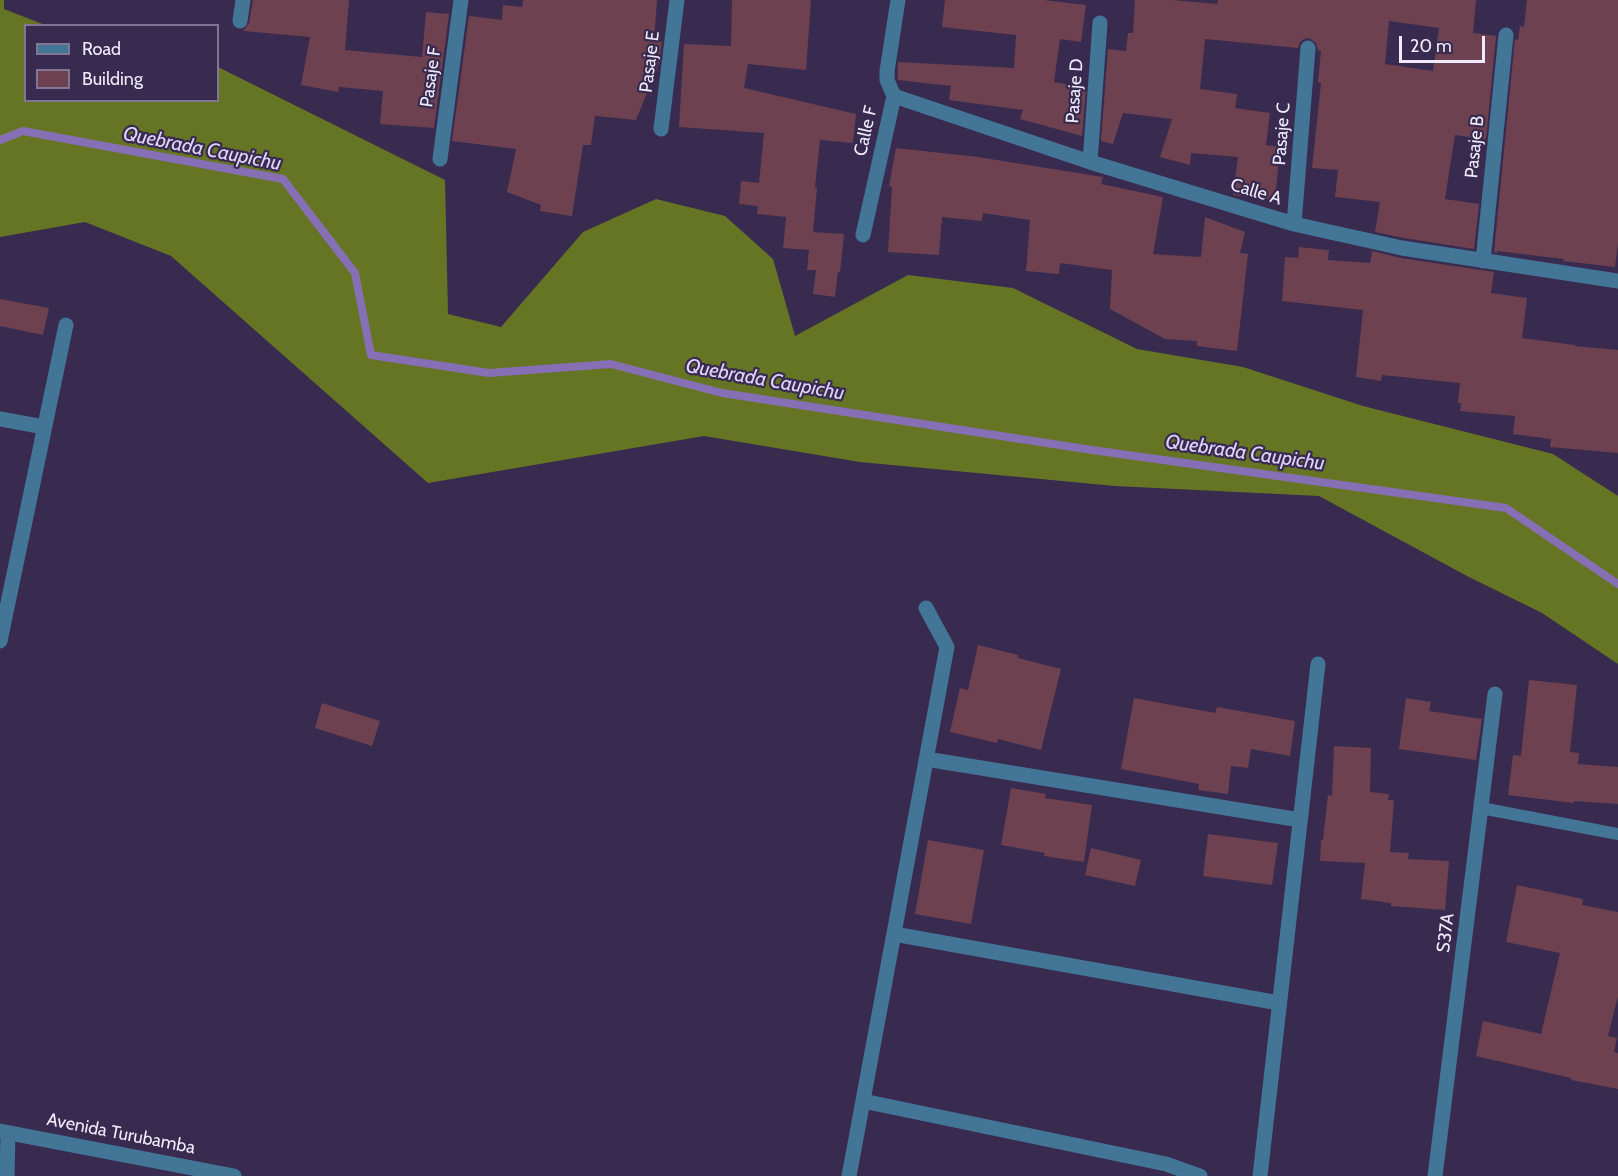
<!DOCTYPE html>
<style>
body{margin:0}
#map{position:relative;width:1618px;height:1176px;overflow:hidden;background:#382b4f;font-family:Cabin,sans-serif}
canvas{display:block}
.legend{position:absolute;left:24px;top:24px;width:195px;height:78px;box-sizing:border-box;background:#382b4f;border:2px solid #817794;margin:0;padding:8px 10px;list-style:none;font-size:18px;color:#efeafc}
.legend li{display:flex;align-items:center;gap:12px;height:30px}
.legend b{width:30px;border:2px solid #817794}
.scale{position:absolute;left:1399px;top:36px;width:86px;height:27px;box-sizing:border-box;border:3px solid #efeafc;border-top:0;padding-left:8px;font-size:18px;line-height:21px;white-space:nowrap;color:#efeafc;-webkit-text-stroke:4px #382b4f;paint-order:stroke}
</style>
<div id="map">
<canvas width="1618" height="1176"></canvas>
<ul class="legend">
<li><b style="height:8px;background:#437597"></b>Road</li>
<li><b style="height:16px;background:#6d414f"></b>Building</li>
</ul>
<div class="scale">20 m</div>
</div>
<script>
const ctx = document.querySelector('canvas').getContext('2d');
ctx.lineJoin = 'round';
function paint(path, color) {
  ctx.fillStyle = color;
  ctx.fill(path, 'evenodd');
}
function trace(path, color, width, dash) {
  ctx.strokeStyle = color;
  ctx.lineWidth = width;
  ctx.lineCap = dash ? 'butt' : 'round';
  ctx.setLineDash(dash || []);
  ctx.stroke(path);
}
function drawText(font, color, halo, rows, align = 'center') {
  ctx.font = font + ' Cabin,sans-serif';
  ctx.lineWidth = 4.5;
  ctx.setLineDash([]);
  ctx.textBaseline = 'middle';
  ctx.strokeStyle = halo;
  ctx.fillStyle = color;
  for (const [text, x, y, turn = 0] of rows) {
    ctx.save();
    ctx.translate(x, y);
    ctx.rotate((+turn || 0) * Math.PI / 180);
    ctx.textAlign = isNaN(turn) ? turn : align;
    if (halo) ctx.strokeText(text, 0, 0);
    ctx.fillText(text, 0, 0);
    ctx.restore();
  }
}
const forest = new Path2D(`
 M0 0H4V9L45 25 26 26V100H218V67L445 180 448 314 501 327 583 232 656 199 725 216 773 259 795 336 908 275 1013 288 1137 349 1243 367 1363 406 1553 454 1618 496V664L1542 613 1467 576 1319 496 1115 486 860 462 704 436 428 483 171 256 85 222 0 237Z`);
const stream = new Path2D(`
 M0 140 23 131 283 179 355 273 371 355 489 373 611 364 722 393 1092 450 1506 508 1618 584`);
const building = new Path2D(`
 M253 0H349L345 50 422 57 426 12 449 14 434 128 380 124 383 91 339 87 338 92 301 85 310 37 243 31 249 23Z
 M523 0H657L654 42H662L659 63 636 120 595 116 591 145H583L572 216 540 211 541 205 507 192 516 149 452 141 469 16 502 20 503 5 522 7Z
 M732 0H811L806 70 748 64 744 88 856 114 853 143 820 140 815 187 817 188 813 232 844 234 840 272H838L835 297 813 294 816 270H807L809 250 783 248 786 217 757 214 758 206 739 204 741 181 759 183 764 133 679 127 684 44 731 46Z
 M945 0H1044L1086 5 1081 42 1060 39 1054 82 1086 88 1082 136 1020 119 1023 110 949 100 951 86 898 80V62L1014 68 1016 35 942 27Z
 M1135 0H1173L1217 4 1218 0H1476L1473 33 1496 36 1486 139 1455 135 1445 199 1479 204 1474 249 1404 238 1375 232 1380 202 1335 197 1338 170 1312 168 1321 83 1318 82 1321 51 1318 50 1316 43 1309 38 1304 39 1300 42 1298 48 1205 39 1200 89 1237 94 1235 108 1270 113 1266 145 1280 147 1275 200 1233 195 1238 157 1191 153 1190 165 1160 157 1172 119 1123 113 1113 144 1101 141 1108 49 1126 51 1128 33H1133ZM1389 21 1439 28 1433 71 1385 64Z
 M1527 0H1618V243L1615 267 1563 261 1564 259 1497 251V253L1494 252 1515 39 1518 40 1520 26 1524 27Z
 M896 148 978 157 1103 177 1101 184 1163 197 1153 254 1201 257 1205 217 1245 232 1240 253 1248 254 1237 351 1197 346V341L1165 339 1110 309 1112 270 1060 263 1059 274 1026 271 1030 220 983 213 982 221 942 217 939 255 888 252 892 187 889 186Z
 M1299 247 1329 250 1328 260 1370 263 1372 251 1401 258 1494 272 1491 293 1527 298 1522 338 1575 345V346L1618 350V453L1550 447 1551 439 1513 434 1515 416 1460 411 1461 403H1458L1460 383 1382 375 1381 381 1356 377 1363 310 1282 301 1285 257 1298 258Z
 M0 299 49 308 43 335 0 326Z
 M978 645 1018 655V658L1061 669 1041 750 998 739 997 743 950 732 960 688 968 690Z
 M1529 680 1577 685 1570 752 1579 753 1578 764 1618 767V804L1574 801V803L1508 795 1513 755 1521 756Z
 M1134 698 1215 713 1217 707 1295 721 1290 756 1251 749 1248 768 1231 766 1228 794 1198 790 1199 784 1121 769Z
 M1406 698 1431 702 1429 711 1482 719 1476 760 1399 749Z
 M322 703 380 721 372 746 315 728Z
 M1334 746 1371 748 1370 792 1389 794 1388 800H1394L1390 852 1409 853 1408 859 1449 861 1445 910 1391 906V903L1361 899 1365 863 1320 861 1321 840H1323L1328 795 1332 796Z
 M1011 788 1046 794 1045 798 1092 805 1084 862 1044 856 1045 853 1001 845Z
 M1208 834 1278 843 1272 885 1203 876Z
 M928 840 984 850 971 924 915 914Z
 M1091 848 1141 860 1135 886 1085 875Z
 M1517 885 1583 899 1582 905 1618 912V996L1608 1036 1617 1038 1614 1052 1618 1053V1089L1571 1080V1078L1476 1056 1483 1021 1541 1034 1560 953 1506 942Z`);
const lane = new Path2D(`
 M1481 808 1618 834`);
const street = new Path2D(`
 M240 21 243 0
 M894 96 1090 162 1294 224 1402 248 1618 281
 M661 129 677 0
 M440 159 461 0
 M1090 162 1100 23
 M1294 224 1308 48
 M863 235 894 96 887 80V71L898 0
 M1483 261 1506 35
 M0 419 44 427
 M0 641 66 325
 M926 759 1300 820
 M894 934 1279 1003
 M863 1101 1166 1164 1200 1176
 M0 1131 234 1176
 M7 1176 8 1133
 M849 1176 947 647 926 608
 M1260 1176 1318 664
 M1435 1176 1495 694`);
const streetNames = [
 ["Pasaje E",650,62,-83],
 ["Pasaje F",431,77,-82],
 ["Pasaje D",1075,91,-86],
 ["Calle F",866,131,-77],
 ["Pasaje C",1282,134,-86],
 ["Pasaje B",1475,147,-84],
 ["Calle A",1256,192,17],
 ["S37A",1446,933,-83],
 ["Avenida Turubamba",121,1134,11]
];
const waterNames = [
 ["Quebrada Caupichu",202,149,11],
 ["Quebrada Caupichu",765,380,10],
 ["Quebrada Caupichu",1245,453,8]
];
paint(forest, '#667523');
trace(stream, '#876fb5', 8);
paint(building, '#6d414f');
trace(lane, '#437597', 12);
trace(street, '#437597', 15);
drawText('18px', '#efeafc', '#382b4f', streetNames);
drawText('italic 20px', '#e0d4fc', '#382b4f', waterNames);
</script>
